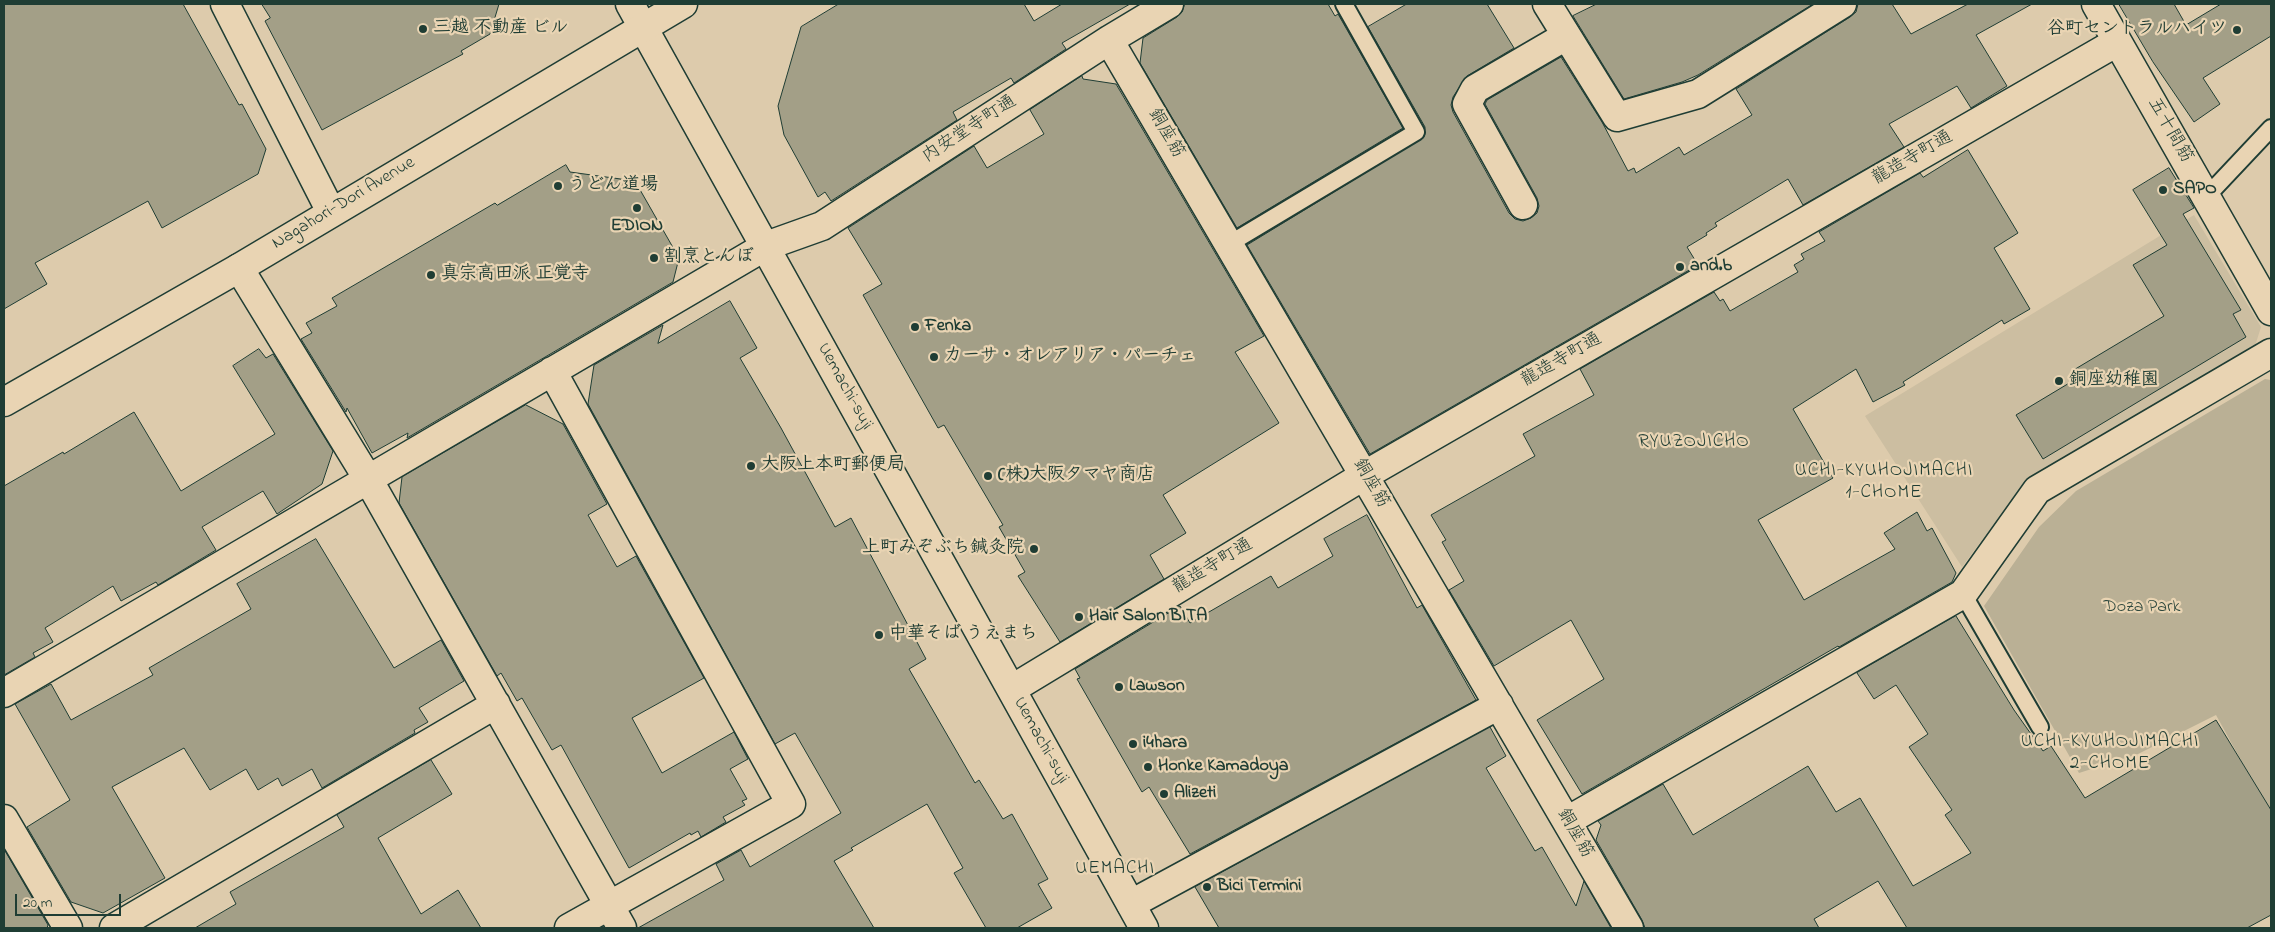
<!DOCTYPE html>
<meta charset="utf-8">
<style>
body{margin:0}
#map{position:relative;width:2275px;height:932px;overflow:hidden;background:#ddcbac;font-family:"Indie Flower",sans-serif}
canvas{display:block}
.frame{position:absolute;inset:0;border:5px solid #1f3d34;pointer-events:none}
.scale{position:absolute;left:15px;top:894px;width:106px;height:22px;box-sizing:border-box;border:2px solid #1f3d34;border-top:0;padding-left:6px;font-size:15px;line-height:18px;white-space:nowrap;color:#1f3d34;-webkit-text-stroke:4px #e9d4b3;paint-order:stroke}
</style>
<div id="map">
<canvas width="2275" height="932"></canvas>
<div class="frame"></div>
<div class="scale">20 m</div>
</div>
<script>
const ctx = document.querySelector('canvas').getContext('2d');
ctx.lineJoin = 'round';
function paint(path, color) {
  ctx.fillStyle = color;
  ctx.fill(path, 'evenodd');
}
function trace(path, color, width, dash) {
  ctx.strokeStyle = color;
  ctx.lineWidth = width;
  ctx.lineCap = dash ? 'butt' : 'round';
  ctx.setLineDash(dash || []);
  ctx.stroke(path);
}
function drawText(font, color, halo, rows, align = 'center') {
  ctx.font = font + ' "Indie Flower","Klee One",sans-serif';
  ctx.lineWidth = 4.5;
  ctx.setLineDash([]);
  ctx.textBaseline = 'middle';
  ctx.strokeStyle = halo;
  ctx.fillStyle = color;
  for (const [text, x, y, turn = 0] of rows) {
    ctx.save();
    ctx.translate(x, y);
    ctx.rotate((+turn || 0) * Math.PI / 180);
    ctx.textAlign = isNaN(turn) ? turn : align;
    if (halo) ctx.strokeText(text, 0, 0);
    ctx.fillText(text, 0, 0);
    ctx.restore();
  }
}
const built = new Path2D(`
 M2194 215 2261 327 2255 346 2028 478 1962 567 1865 416Z`);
const green = new Path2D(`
 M2265 379 2271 380V815L2216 715 2138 754 2079 773 1984 606 2039 527 2076 491Z`);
const building = new Path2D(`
 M4 4H183L239 105 242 104 266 149 258 174 162 228 148 201 35 263 47 284 4 309Z
 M262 4H499L490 34 461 51 463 54 322 130 265 21 270 18Z
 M839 4H1024L1034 21 1062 4H1130L1062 43 1066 49 1014 83 1011 78 953 112 957 120 831 201 825 192 818 197 784 135 778 106 801 27Z
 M1185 4H1328L1335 16 1338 14 1403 128 1237 228 1140 63 1143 38 1177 17 1182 12Z
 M1407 4H1487L1514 48 1467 76 1453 97 1451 105 1453 112 1509 213 1515 219 1523 221 1531 218 1537 213 1539 206 1537 198 1485 104 1487 100 1561 57 1602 122 1628 171 1634 168 1636 173 1679 147 1684 155 1752 115 1736 89 1850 17 1856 12 1858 4H1892L1911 34 1968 4H2032L1976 35 2007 86 1971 108 1957 86 1889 124 1904 147 1803 205 1788 179 1715 223 1717 226 1706 233 1707 235 1687 247 1698 265 1370 454 1247 245 1424 137 1425 127 1368 27Z
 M1597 4H1813L1698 75 1682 82 1624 99 1573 16Z
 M2119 4H2174L2186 25 2221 4H2271V36L2203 78 2220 104 2194 122 2153 62Z
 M1082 76 1083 79 1116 84 1264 336 1235 352 1279 423 1163 495 1186 533 1150 555 1164 579 1060 642 1018 576 1025 572 999 527 1003 525 944 425 938 428 863 295 882 284 848 228 974 146 987 168 1044 134 1030 110Z
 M1968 150 2018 233 1994 248 2030 309 2004 324 2002 320 1903 382 1905 385 1873 402 1856 369 1793 409 1833 478 1758 520 1804 600 1895 549 1884 533 1917 512 1927 531 1932 528 1956 573 1952 582 1839 647 1838 646 1582 794 1537 720 1604 679 1571 620 1494 666 1449 590 1464 581 1442 542 1446 540 1431 515 1535 456 1523 434 1594 395 1580 369 1714 292 1720 301 1723 299 1730 311 1798 272 1794 265 1804 259 1801 254 1825 241 1819 232 1920 173 1923 177Z
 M566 165 570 172 635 181 679 258 673 282 407 438 408 433 372 453 347 408 346 412 301 339 312 333 306 323 337 306 332 298 495 203 497 205Z
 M2169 168 2194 208 2183 214 2241 310 2233 314 2246 337 2043 459 2016 415 2076 379 2072 371 2164 316 2133 265 2167 245 2133 190Z
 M730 301 757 348 740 358 781 428 835 527 851 518 926 659 909 669 975 783 979 780 1003 819 1012 814 1048 879 1038 884 1052 908 1017 928H986L954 873 963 868 927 804 851 848 853 850 834 861 874 928H638L724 880 716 864 741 850 750 867 841 813 795 733 775 744 588 404 594 365 663 325 658 343Z
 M259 349 266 358 273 354 333 451 322 484 277 514 263 491 202 527 216 550 158 585 156 582 121 601 113 586 45 628 53 642 33 653 35 657 4 675V486L63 452 64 454 134 412 181 491 275 434 233 366Z
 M526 405 563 424 607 504 588 515 617 567 636 556 704 678 632 718 662 773 734 732 748 759 730 769 747 799 742 801 745 805 723 817 726 822 701 837 698 831 691 835 690 833 629 868 561 745 552 750 522 698 517 701 501 673 497 676 399 503 402 477Z
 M1367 515 1417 608 1422 605 1476 700 1190 854 1149 787 1142 792 1077 679 1080 678 1075 669 1180 606 1190 623 1271 576 1278 588 1333 556 1324 539Z
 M316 539 394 668 441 640 464 681 419 708 428 722 414 730 415 733 322 788 312 769 282 786 278 778 258 790 246 769 210 790 184 748 112 787 165 878 103 913 71 902 27 827 70 800 15 704 51 684 71 720 153 675 149 668 251 609 237 584Z
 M1956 616 2014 710 2043 751 2051 746 2085 798 2216 720 2271 810V915L2247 928H1907L1878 881 1814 919 1819 928H1645L1642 920 1596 840 1601 825 1598 821 1663 784 1693 835 1808 766 1836 812 1860 798 1913 886 1971 853 1945 815 1952 810 1909 747 1928 734 1896 685 1874 699 1857 673Z
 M1490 727 1506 756 1486 768 1535 851 1542 847 1576 906 1584 881 1611 928H1219L1195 887Z
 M431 760 452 794 378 838 421 914 458 890 481 928H195L236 904 230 892 344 827 337 815Z
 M4 849 48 925 47 928H4Z`);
const service = new Path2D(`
 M2207 196 2271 128
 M1229 244 1416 132 1344 4
 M1963 594 2040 727`);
const minor = new Path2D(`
 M225 4 331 212
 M1547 4 1617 117 1698 94 1842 4
 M2096 4 2271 311
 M1109 40 1629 928
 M1523 205 1467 104 1475 89 1566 36
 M239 268 368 479 622 928
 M552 371 791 804 569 928
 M1012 689 1365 475 2117 42
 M4 693 766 246 822 226 1109 40 1169 4
 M4 819 68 928
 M1567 821 1963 594 2037 490 2271 353
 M1131 904 1499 705
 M114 928 496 704`);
const primary = new Path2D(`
 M630 4 1144 928`);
const trunk = new Path2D(`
 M4 402 239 268 683 4`);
const markers = [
 [423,29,5,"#1f3d34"],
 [2237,30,5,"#1f3d34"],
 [558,186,5,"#1f3d34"],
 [2163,190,5,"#1f3d34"],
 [637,208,5,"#1f3d34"],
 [654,258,5,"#1f3d34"],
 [1680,267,5,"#1f3d34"],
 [431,275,5,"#1f3d34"],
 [915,327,5,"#1f3d34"],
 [934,357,5,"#1f3d34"],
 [2059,381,5,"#1f3d34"],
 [751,466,5,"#1f3d34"],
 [988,476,5,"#1f3d34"],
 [1034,549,5,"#1f3d34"],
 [1079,617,5,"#1f3d34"],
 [879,635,5,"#1f3d34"],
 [1119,687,5,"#1f3d34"],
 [1133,744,5,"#1f3d34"],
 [1148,767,5,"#1f3d34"],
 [1164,794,5,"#1f3d34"],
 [1207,887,5,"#1f3d34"]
];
const poiNames = [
 ["三越 不動産 ビル",433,29],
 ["谷町セントラルハイツ",2227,30,"right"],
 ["うどん道場",568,186],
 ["SAPO",2173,190],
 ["EDION",637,227,"center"],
 ["割烹とんぼ",664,258],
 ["and.b",1690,267],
 ["真宗高田派 正覚寺",441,275],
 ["Fenka",925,327],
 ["カーサ・オレアリア・パーチェ",944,357],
 ["銅座幼稚園",2069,381],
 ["大阪上本町郵便局",761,466],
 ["(株)大阪タマヤ商店",998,476],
 ["上町みぞぶち鍼灸院",1024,549,"right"],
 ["Hair Salon BITA",1089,617],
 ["中華そば うえまち",889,635],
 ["Lawson",1129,687],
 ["i4hara",1143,744],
 ["Honke Kamadoya",1158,767],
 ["Alizeti",1174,794],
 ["Bici Termini",1217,887]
];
const streetNames = [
 ["内安堂寺町通",970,130,-33],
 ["五十間筋",2169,131,60],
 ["銅座筋",1165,134,60],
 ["龍造寺町通",1913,159,-30],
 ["Nagahori-Dori Avenue",344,204,-31],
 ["龍造寺町通",1562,361,-30],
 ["Uemachi-suji",844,387,61],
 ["銅座筋",1370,484,60],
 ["龍造寺町通",1213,567,-31],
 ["Uemachi-suji",1040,741,61],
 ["銅座筋",1574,834,60]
];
const parkNames = [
 ["Doza Park",2142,608]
];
const neighbourhoodNames = [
 ["RYUZOJICHO",1694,443],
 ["UCHI-KYUHOJIMACHI",1884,472],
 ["1-CHOME",1884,494],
 ["UCHI-KYUHOJIMACHI",2110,743],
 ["2-CHOME",2110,765],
 ["UEMACHI",1115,870]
];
paint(built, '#ccbea1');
paint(green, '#bab095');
paint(building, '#a39f87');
trace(building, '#1f3d34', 1);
trace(service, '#1f3d34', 20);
trace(minor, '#1f3d34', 31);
trace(primary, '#1f3d34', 31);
trace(trunk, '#1f3d34', 31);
trace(service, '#e9d4b3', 16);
trace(minor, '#e9d4b3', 28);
trace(primary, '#e9d4b3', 28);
trace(trunk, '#e9d4b3', 28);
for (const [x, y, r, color] of markers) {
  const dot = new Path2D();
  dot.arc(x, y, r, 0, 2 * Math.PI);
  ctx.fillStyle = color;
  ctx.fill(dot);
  trace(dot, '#e9d4b3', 2);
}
drawText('bold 18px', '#1f3d34', '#e9d4b3', poiNames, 'left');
drawText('18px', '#1f3d34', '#e9d4b3', streetNames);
drawText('18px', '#2e483e', '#e9d4b3', parkNames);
ctx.letterSpacing = '1px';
drawText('19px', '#1f3d34', '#e9d4b3', neighbourhoodNames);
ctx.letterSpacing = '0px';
</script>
